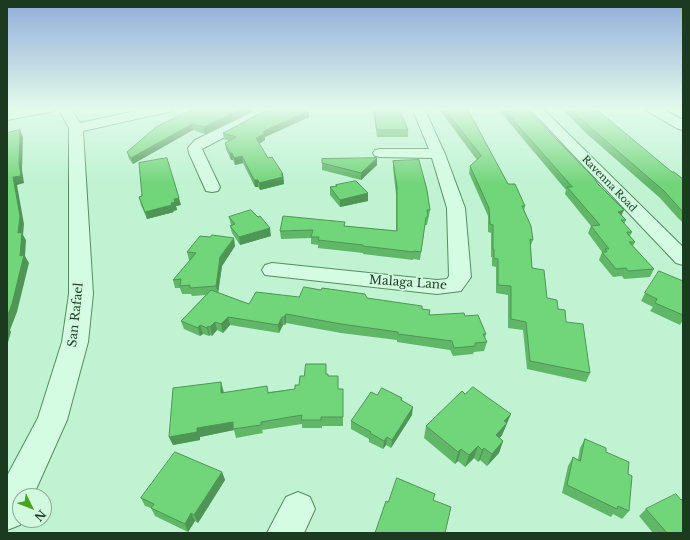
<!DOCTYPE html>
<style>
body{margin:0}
#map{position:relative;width:690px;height:540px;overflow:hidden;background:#bff3d2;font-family:"Libre Baskerville",serif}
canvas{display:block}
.frame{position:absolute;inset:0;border:8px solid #1b3b20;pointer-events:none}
.north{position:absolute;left:12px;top:488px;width:40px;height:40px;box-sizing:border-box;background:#d0f9df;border:1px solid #88ad93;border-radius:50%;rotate:133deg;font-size:11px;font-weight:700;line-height:16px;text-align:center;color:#1b3b20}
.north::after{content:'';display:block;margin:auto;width:14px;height:18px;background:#4ca31e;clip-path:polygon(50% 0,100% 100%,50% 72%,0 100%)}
</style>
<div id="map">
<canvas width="690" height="540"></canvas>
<div class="frame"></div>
<div class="north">N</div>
</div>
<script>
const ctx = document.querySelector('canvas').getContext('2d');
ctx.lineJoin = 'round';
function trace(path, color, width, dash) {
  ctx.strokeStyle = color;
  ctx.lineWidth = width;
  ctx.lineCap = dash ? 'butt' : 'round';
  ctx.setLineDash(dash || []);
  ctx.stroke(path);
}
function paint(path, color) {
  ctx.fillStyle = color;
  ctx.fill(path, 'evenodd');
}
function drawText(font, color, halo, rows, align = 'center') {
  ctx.font = font + ' "Libre Baskerville",serif';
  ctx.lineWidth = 3.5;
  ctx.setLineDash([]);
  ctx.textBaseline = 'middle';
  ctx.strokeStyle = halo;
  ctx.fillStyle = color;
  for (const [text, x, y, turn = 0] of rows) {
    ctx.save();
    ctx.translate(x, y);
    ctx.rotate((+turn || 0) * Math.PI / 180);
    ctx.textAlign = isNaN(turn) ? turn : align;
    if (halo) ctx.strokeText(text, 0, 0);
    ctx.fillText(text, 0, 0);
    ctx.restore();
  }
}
const minor = new Path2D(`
 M266 108H286L284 111 263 117 202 149 220 187 218 191 212 192 206 191 189 153 188 148 195 140 255 111Z
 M412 108H424L445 154 465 208 471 277 461 291 437 294 265 275 262 270 265 265 272 263 437 280 447 279 449 276 447 208 432 158 380 157 375 156 373 153 375 150 380 149H429Z
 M529 108H542L683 247V265L676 263Z
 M298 492 310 497 315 509 304 533H267L286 497Z`);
const tertiary = new Path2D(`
 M28 108H55L54 111 49 112 7 120V112Z
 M58 108H70L80 123 149 108H173L172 111 83 131 93 294 88 342 67 420 33 496H20V520H22L20 525 7 530V476L38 418 62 342 69 294V128Z`);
const secondary = new Path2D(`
 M646 108H661L683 120V130L678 129 647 111Z`);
const wall = new Path2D(`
 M197 108H260L255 110 205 134 193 130 133 164 129 159 127 152Z
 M373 108H399L408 130V137H377Z
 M438 108H467L508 184 525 206 524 211 533 240 530 247 532 268 547 298 558 309 566 322 590 373 586 382 527 369 523 330 508 328V295L496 293V267L492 266V257H491V233L488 232V216L469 173 470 166 477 160Z
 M497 108H526L598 184 622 215 626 220 624 224 632 232 630 236 635 242 633 246 654 269 650 277 624 279 622 276 613 277 599 260 602 252 588 233 591 226 565 194 566 190Z
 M561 108H595L672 172 683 179V223L677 217 660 198 587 134Z
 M308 111 309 117 265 137V140L259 144 268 158 283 174 284 184 260 190 258 187H255L243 163 235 165 233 160H231L226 149 225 143 229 141 224 139 223 133Z
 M377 158V165L361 180 322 170V163Z
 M393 161 430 210 427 225H425L420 260 413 259V260L363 254V253L318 248V245L311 244V238L281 239 280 231 345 226 396 231V194L393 168Z
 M336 185 368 201 340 207 330 195V187L336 186Z
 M139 197 181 205 176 206 177 210 173 211 174 212 147 219 141 205Z
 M229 217 271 236 240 245 232 233 230 226 231 225Z
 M235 246 222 266 218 293 249 304 299 297 367 298 422 309 429 315 465 316 486 334 485 338 487 342 484 351 474 352 473 354 453 356 450 350 397 342V340L341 333 286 323 285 325H283L279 333 230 325 223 333 217 330 212 336 210 335 209 336 203 334 200 336 184 329 181 321 206 295 192 296 191 294H182L180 288H175L173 280 190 260H189L187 252Z
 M683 281V320L680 325 650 311 653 307 641 301 645 293Z
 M326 374 338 389H343V426H322V428H302V424L262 430 263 433 236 438 234 430 200 437V440L173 445 169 437 221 382 224 392H268L295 389 299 385 304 376Z
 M377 395 402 398V401L412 415 391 448 386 445 383 449 369 442V439L351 429V421Z
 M426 426H506L505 428 502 435 500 438 503 441 499 453 487 466 480 460 478 462 474 458 465 467 458 461 455 464 424 438Z
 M585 439 606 452 628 474 629 511 622 519 613 514 611 517 562 493 568 466 573 457 578 460 580 448Z
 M222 472 225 480 198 523 195 521 188 532 155 516 151 508 145 506 141 498Z
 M681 500 683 533H653L639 516 646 509Z`);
const shadedWall = new Path2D(`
 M244 108H260L255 110 205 134 204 127Z
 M308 111 309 117 265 137V140L257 145 256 138 264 131Z
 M192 124 193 130 133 164 131 158Z
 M20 130 23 137 22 170 24 183 17 185 24 224 23 235 26 240 25 256 29 263 17 312 10 330 11 332 7 346V317L20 256 13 177 19 163Z
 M230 153H232L233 160H231Z
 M242 156 243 163 235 165 234 158Z
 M377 158V165L361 180V173Z
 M281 174H283L284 184 260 190 259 183Z
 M254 180H258V187H255Z
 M368 193V201L340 207V200Z
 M179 198 181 205 176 206 177 210 173 211 174 212 147 219 145 212 171 203 174 199Z
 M624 210 620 218 618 212Z
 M270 228 271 236 240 245 239 237Z
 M234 238 235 246 222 266 218 294 216 286 220 257Z
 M286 314V323L285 325 284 317Z
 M228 317 230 325 223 333 221 324Z
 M282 317 283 325 279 333 278 325Z
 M215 322 217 330 212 336 210 327Z
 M200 325 203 334 200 336 198 328Z
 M208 326 210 335 209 336 207 328Z
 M221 382 223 391 224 401 221 393Z
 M413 407 412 415 391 448 392 440Z
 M511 414 506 426 505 428 502 435 491 447 496 435 504 421Z
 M233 422 234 430 200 437V440L173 445 169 437 197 428Z
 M387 437 386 445 383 449 384 441Z
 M503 441 499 453 487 466 492 454Z
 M478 446 474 458 465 467 469 455Z
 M484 448 480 460 478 462 482 450Z
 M461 449 458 461 455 464 458 452Z
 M222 472 225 480 198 523 194 515Z
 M191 513 195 521 188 532 185 524Z`);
const building = new Path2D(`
 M197 108H244L204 127 192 124 131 158 127 152 156 127 168 121Z
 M278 108H301L308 111 264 131V134L256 138 268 158 272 157 283 174H281L283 177 259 183 258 180H254L242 156 234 158 232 153H230L225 143 236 137 223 133 263 112Z
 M374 108H399L408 130H377Z
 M444 108H467L508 184H515L525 206H522L531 226 533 240 530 239 532 268 544 270 547 298 557 300 558 309 565 310 566 322 583 324 590 373 530 361 526 322 511 319V286L498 285V259L494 258V249H493V225L490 224 489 208 470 166 481 156Z
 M503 108H526L594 178 598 184 624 210 618 212 626 220H621L632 232H627V233L635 242H629L654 269 628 271 626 268 616 269 602 252H607L605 249H609L591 226 600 225 567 187H572Z
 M569 108H595L672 172H674L683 179V212L664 191 590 127Z
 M20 130 19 163 21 176 13 177 20 216 18 233 22 232 20 256 24 255 12 304 7 317V133Z
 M167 158 179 198 174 199 175 202 171 203 172 205 145 212 139 197 142 196 139 163Z
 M377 158 361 173 322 163V159Z
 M419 160 427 190 430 210H427L428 217H426L421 252 414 251V252L363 246V245L318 240 319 237H311L313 230 280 231 283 216 345 222 344 226 397 231V187L393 161Z
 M356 181 368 193 340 200 330 187 337 186 336 185Z
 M251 210 258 217 260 216 270 228 239 237 230 226 235 224 229 217Z
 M212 235 234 238 220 257 216 286 190 288V285L180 286 181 279 173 280 196 253 187 252 200 236 210 237Z
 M659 271 683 281V315L655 303 657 299 645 293Z
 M304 287 321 290 322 288 365 294 367 298 422 306V309L430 310 429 315 464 313 465 316 478 315 486 334H483L487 342 475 343V346L454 348 452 341 398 334V332L341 324 286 314 284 317H282L278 325 228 317 221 324 215 322 210 327 208 326 207 328 200 325 198 328 181 321 211 290 249 304 256 292 299 297Z
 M306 364H326V374H328V376H338V389H343V417H321V420H301L302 415 261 422V425L233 429V422L197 428V432L169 437 173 388 221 382V393L267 386 268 393 295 389V385H299L300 376H304Z
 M473 387 511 414 504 421 507 423 496 435 503 441 492 454 484 448 482 450 478 446 469 455 461 449 458 452 426 426 462 391 465 394Z
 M382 388 402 398 401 400 413 407 392 440 387 437 384 441 370 433 371 432 351 421 371 392 377 395Z
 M585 439 606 448V452L629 462 628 474 632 476 629 511 618 506 617 509 567 485 573 457 580 461Z
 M175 452 222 472 194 515 191 513 185 524 151 508 154 504 141 498Z
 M397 478 435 494 433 500 451 507 445 533H375L386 501 388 502Z
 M676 494 681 500 683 499V533H667L646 509Z`);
const farStreetnames = [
 ["Ravenna Road",609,184,46]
];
const streetNames = [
 ["Malaga Lane",408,283,4],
 ["San Rafael",76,315,-84]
];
trace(minor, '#558e60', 2);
trace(tertiary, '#558e60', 2);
trace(secondary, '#396f42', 2);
paint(minor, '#d3fce2');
paint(tertiary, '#d3fce2');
paint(secondary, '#d3fce2');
paint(wall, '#61b768');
paint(shadedWall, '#4f9555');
paint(building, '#71d579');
trace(building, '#4f9555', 1);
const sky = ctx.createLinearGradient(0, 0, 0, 184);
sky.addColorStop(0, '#91adda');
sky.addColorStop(0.59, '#e2faeb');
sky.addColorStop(1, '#e2faeb00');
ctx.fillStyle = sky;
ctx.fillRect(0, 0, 690, 184);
drawText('10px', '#1b3b20', '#d0f9df', farStreetnames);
drawText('12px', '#1b3b20', '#d0f9df', streetNames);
</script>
